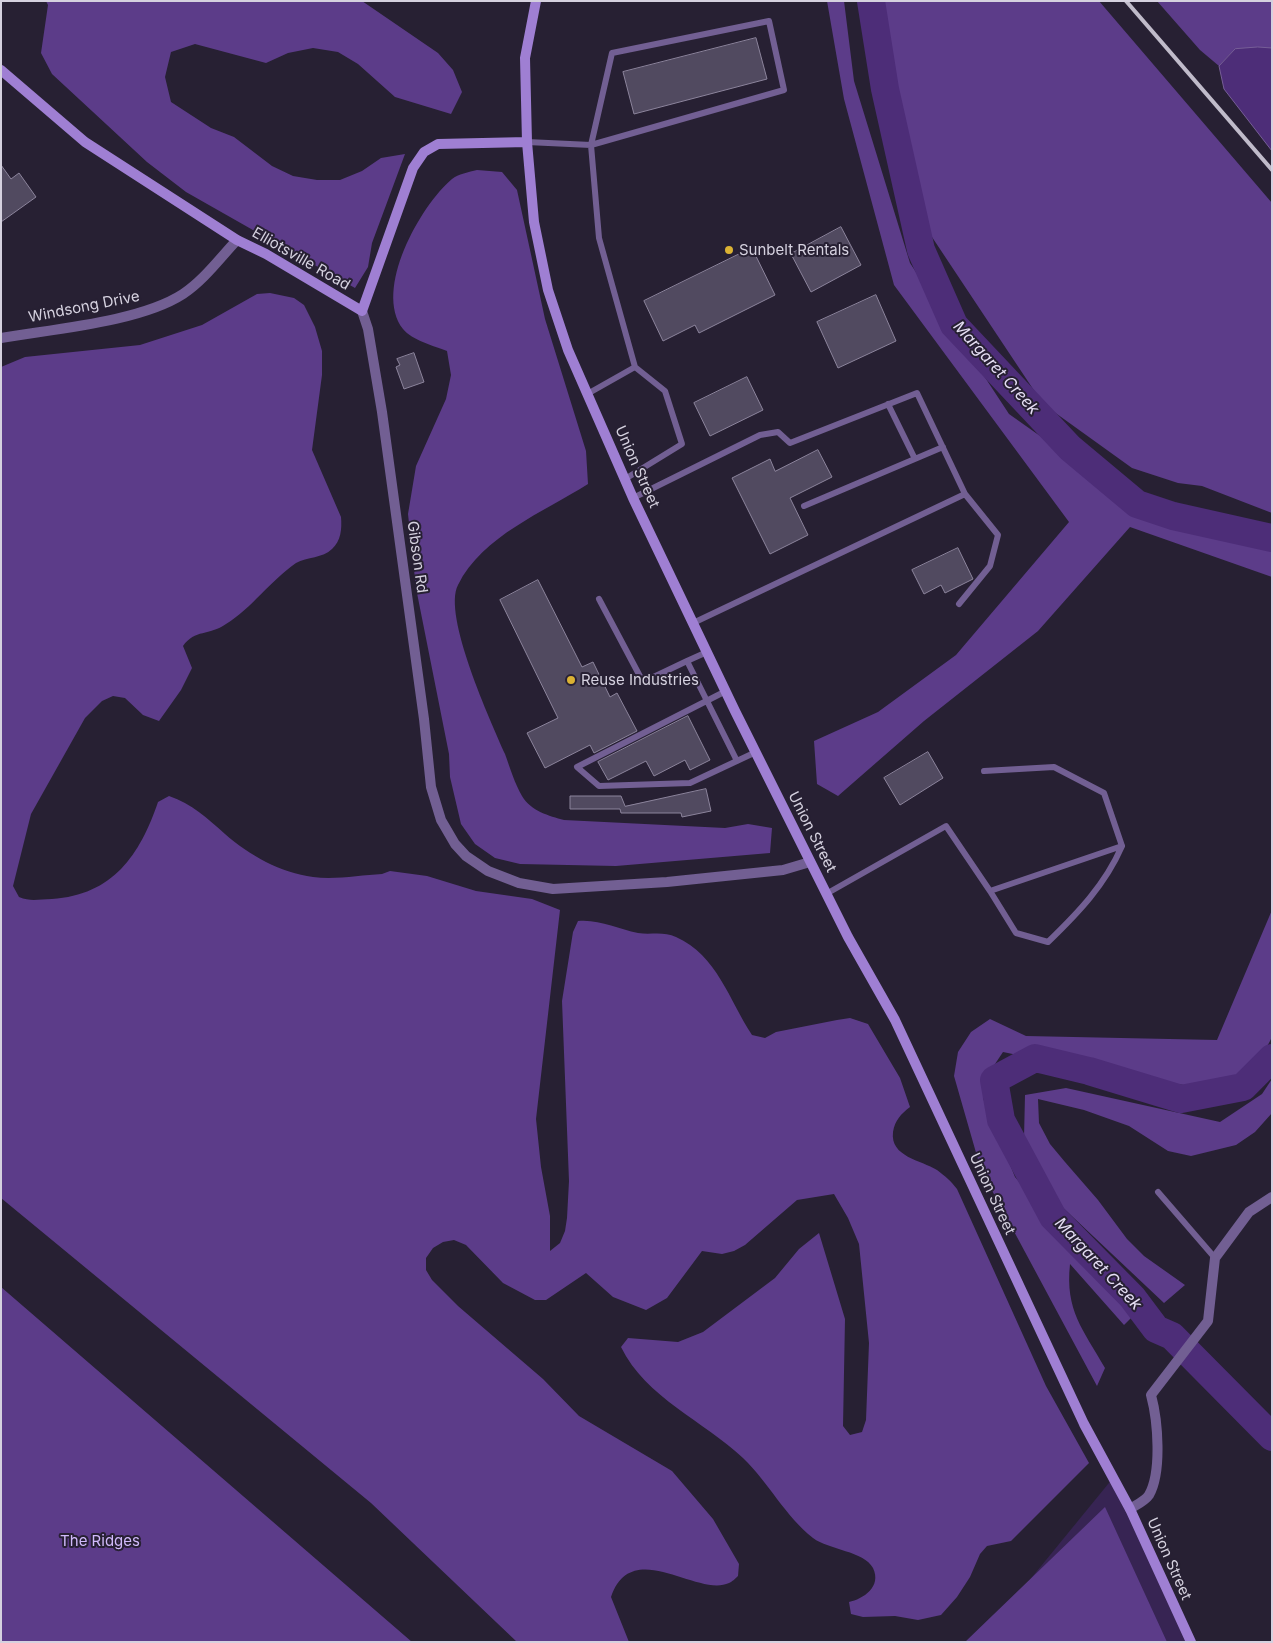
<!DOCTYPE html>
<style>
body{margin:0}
#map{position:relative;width:1273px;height:1643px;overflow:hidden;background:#272033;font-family:Inter,sans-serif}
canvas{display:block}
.frame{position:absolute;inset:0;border:2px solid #d5d1df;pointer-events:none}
</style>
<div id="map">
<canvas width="1273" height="1643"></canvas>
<div class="frame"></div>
</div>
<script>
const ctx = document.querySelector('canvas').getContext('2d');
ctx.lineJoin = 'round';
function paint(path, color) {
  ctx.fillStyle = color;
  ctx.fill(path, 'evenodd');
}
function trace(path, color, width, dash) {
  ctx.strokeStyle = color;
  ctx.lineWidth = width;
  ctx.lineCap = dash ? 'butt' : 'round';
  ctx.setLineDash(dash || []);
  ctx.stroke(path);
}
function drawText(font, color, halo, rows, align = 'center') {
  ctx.font = font + ' Inter,sans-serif';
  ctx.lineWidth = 4;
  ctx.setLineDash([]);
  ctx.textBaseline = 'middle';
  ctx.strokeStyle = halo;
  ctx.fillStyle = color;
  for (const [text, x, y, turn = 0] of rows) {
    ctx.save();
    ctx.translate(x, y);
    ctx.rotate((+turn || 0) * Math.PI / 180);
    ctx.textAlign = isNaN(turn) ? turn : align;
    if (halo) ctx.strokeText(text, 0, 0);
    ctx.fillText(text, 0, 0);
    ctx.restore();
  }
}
const green = new Path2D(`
 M1113 1478 1191 1642H979Z`);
const forest = new Path2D(`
 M46 1H362L438 53 453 70 462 92 451 114 395 97 358 64 338 52 313 48 288 53 266 63 195 44 171 52 165 77 171 102 211 128 234 137 272 166 293 176 317 180H340L362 171 381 158 405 154 372 243 368 267 355 288 186 192 147 162 52 74 41 53 48 5Z
 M827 1H844L854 81 910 263 1009 414 1101 479 1139 508 1272 541V577L1130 527 1038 631 924 721 838 796 817 784 814 741 878 712 956 655 1069 522 894 285 844 99Z
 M873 1H1099L1272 203V513L1202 486 1178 483 1132 468 1043 404 922 222Z
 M1157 1H1272V48L1235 49 1219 66 1200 50Z
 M477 170 502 172 517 190 545 319 586 451 588 484C544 512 482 536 458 585 442 615 491 722 505 754 510 768 515 784 522 796 531 811 549 816 564 820L725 828 748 824 772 828 770 853 616 866 520 864 495 858 475 844 461 824 450 777 449 754 416 588 408 514 416 466 446 399 451 375 447 351C434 346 412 340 403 329 373 290 420 206 452 179 458 174 469 172 477 170Z
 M270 293 294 298 304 305 315 327 322 351V375L312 450 341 517C342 529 341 541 332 549 323 558 307 557 296 563 270 581 252 608 226 624 209 636 195 629 183 646L192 668 181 690 159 721 143 715 125 698 113 696 102 701 85 718 31 814 13 886 19 897C31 902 39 899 52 899 113 895 140 855 158 802L169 796C192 804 207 818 225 834 249 855 281 873 313 877 335 880 361 875 382 874L390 871 427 876 476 891 532 899 560 910 536 1119 541 1167 550 1216V1251L560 1243 565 1231 567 1218 569 1181 562 1001 573 932 578 921C599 919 618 929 638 933 651 935 664 931 676 937 717 955 729 1000 752 1035L765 1038 776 1032 837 1020 850 1018 868 1024 900 1078 910 1107C901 1114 895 1120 893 1132 890 1157 921 1160 937 1170 945 1176 951 1181 957 1189L1046 1386 1089 1463 1011 1541 987 1546 980 1554 970 1577 957 1597 941 1615 918 1620 895 1616 863 1617 851 1614 849 1602C863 1599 882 1587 873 1568 864 1551 829 1550 813 1538 785 1516 769 1483 743 1458 704 1421 646 1398 621 1347L628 1338 678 1342 703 1332 775 1278 799 1249 819 1233 845 1319 843 1426 850 1435 862 1432 866 1420 869 1343 859 1244 848 1218 834 1194 797 1200 745 1245 734 1251 722 1254 702 1251 667 1298 646 1310 613 1297 586 1273 546 1300H535L503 1283 466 1245 454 1240 443 1242 433 1248 426 1258V1270L432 1280 458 1306 543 1379 579 1416 672 1471 713 1519 739 1564 738 1576C736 1578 732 1582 729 1583 697 1598 632 1536 611 1597L629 1642H517L371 1503 1 1198V367L25 357 140 345 202 325 257 294Z
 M1272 910 1271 1039C1261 1060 1236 1081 1213 1084 1191 1088 1170 1083 1149 1080 1100 1073 1051 1062 1003 1052L989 1073 983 1098 1015 1177 1134 1315 1124 1325 1070 1264C1065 1311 1083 1329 1105 1368L1097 1386 981 1170 954 1076 958 1052 971 1032 990 1019 1026 1036 1217 1040Z
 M1272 1079V1113L1255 1132 1236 1145 1191 1156 1168 1151 1129 1126 1084 1110 1038 1099 1039 1123 1050 1144 1065 1162 1098 1200 1127 1239 1144 1256 1185 1285 1164 1303 1058 1203 1043 1183 1024 1138 1025 1095 1066 1088 1220 1122 1262 1094Z
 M1 1287 412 1642H1Z
 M1105 1507 1167 1642H965Z`);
const water = new Path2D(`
 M1258 47 1272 48V151L1224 89 1219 66 1235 49Z`);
const river = new Path2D(`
 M871 1 885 89 921 250 954 325 1070 448 1137 504 1173 516 1272 538
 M1272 1058 1243 1087 1181 1099 1089 1071 1035 1058 994 1080 1001 1120 1053 1217 1132 1297 1156 1329 1172 1336 1272 1437`);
const building = new Path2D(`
 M756 38 767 79 634 114 623 72Z
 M1 165 11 179 19 173 36 197 1 222Z
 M841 227 861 265 811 292 791 254Z
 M752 248 775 295 699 333 695 325 663 341 644 301Z
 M876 295 896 341 838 368 817 322Z
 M414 353 424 382 404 389 396 367 400 365 397 359Z
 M747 377 763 410 710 436 694 403Z
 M818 450 832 477 790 498 808 535 770 554 732 478 770 459 775 471Z
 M958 548 973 579 945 593 941 585 924 594 912 570Z
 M538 580 582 667 593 662 610 697 617 693 637 731 594 753 590 745 545 768 527 733 558 718 500 600Z
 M688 716 710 760 690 770 685 760 654 776 646 761 608 780 598 762Z
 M928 752 943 778 900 805 884 778Z
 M706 789 711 811 682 817 681 813H621L620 809H570V796H621L625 806Z`);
const lane = new Path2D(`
 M769 21 784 90 591 145 612 53Z
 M527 142 591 145 599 238 635 367 589 393
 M888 404 914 457
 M625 479 682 444 665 391 635 367
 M633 498 760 435 778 432 790 443 917 393 965 494 693 623
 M804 506 943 447
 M599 599 643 682 687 661 737 761
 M959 604 990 566 998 535 965 494
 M687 661 707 652
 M726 691 577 767 599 786 690 783 756 752
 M990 891 1016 933 1048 942C1078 913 1105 885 1122 846
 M826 894 946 826 990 891 1122 846 1104 793 1054 767 984 771
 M1158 1192 1215 1258`);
const street = new Path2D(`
 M362 311 368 329 382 412 424 719 431 787 441 820 455 844 466 856 488 871 519 883 553 889 667 882 783 870 810 862
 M1 338C53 329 140 322 183 294 204 280 220 258 237 240
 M1130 1509C1136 1505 1145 1501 1149 1495 1162 1472 1158 1421 1151 1395L1208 1321 1215 1258 1249 1212 1272 1197`);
const secondary = new Path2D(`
 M536 1 525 58 527 142 534 222 548 290 568 350 633 498 735 711 848 937 895 1020 1084 1424 1130 1509 1191 1642
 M1 70 85 142 237 240 266 254 362 311 413 168 424 152 438 144 527 142`);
const rail = new Path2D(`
 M1126 1 1272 170`);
const markers = [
 [729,250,5,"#dbb233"],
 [571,680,5,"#dbb233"]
];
const poiNames = [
 ["Sunbelt Rentals",739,250],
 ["Reuse Industries",581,680]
];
const streetNames = [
 ["Elliotsville Road",301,259,30],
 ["Windsong Drive",84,307,-11],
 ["Union Street",637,467,66],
 ["Gibson Rd",417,557,82],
 ["Union Street",812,832,63],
 ["Union Street",992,1194,65],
 ["Union Street",1169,1559,66]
];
const parkNames = [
 ["The Ridges",100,1541]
];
const waterNames = [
 ["Margaret Creek",996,368,48],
 ["Margaret Creek",1098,1264,47]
];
paint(green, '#372453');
paint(forest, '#5c3c89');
paint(water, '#4d2d78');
trace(water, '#765e97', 1);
trace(river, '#4d2d78', 28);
paint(building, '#514a60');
trace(building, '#8c849c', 1);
trace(lane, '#725f93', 6);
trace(street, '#725f93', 10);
trace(secondary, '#9f7fd3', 10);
trace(rail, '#c0bbca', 4);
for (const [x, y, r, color] of markers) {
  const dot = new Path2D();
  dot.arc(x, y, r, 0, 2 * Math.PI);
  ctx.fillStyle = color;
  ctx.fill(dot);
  trace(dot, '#272033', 2);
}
drawText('15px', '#d5d1df', '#272033', poiNames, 'left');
drawText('15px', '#d5d1df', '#272033', streetNames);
drawText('15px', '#d1bafb', '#272033', parkNames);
drawText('italic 16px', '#e5def4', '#272033', waterNames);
</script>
